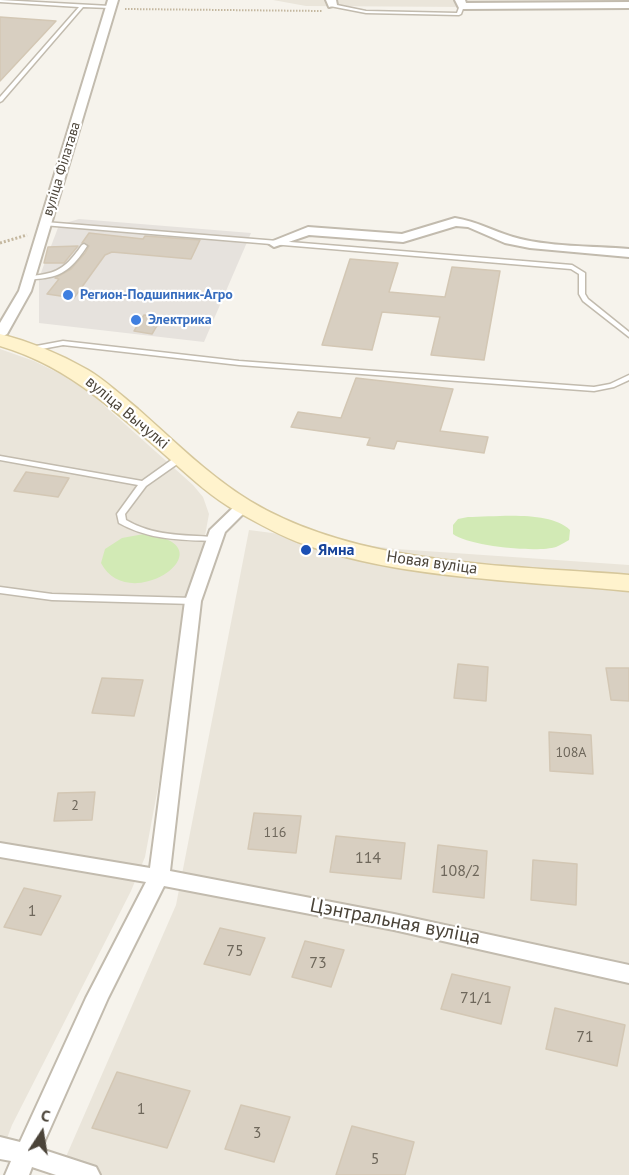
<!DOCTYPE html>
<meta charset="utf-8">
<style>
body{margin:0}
#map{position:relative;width:629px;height:1175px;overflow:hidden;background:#f6f3ec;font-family:"PT Sans",sans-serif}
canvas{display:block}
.north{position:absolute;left:12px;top:1103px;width:60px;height:60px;-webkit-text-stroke:4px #fff;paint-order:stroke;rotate:12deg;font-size:16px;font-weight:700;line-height:24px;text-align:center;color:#4b4439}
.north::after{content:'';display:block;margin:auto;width:21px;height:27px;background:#4b4439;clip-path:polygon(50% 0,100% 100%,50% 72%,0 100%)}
</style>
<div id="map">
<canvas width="629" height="1175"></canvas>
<div class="north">С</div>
</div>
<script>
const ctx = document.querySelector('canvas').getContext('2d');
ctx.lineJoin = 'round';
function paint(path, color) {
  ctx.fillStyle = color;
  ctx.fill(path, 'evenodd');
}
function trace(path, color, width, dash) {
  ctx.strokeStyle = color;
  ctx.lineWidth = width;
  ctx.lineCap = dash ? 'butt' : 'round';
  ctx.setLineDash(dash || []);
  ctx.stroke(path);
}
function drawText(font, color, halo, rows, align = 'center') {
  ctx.font = font + ' "PT Sans",sans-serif';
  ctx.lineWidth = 4.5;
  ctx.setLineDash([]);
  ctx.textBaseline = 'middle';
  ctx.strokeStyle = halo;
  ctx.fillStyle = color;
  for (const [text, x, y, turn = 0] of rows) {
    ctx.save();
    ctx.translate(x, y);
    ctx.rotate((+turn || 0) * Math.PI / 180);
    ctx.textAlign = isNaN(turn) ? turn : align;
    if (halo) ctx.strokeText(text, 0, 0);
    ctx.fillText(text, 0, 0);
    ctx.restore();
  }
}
const residential = new Path2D(`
 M273 0H629V8L306 6Z
 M0 349 34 361 79 383 193 485 203 497 209 514 145 857 131 891 12 1125 0 1157Z
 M249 530 396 549 629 565V1175H58L176 905Z`);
const industrial = new Path2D(`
 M79 219 251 233 204 342 39 323V278L59 225Z`);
const green = new Path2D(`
 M468 517C497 517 549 510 570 530L569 540C565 542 561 545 556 547 536 553 469 546 453 534V525L458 519Z
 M144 534C234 544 129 618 101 563L105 549 122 538Z`);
const building = new Path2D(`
 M0 17 56 21 0 81Z
 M89 233 143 239 145 236 200 240 191 259 112 252 105 255 74 298 47 294 59 279 55 278 71 269 85 253 89 246 82 243Z
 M78 246 64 263H44L48 247Z
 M350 259 398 263 389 292 445 297 452 267 500 271 484 360 431 355 440 317 382 312 372 350 322 345Z
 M144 315 162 317 152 334 134 331Z
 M356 378 453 389 440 431 488 437 484 453 397 441 394 449 367 445 370 438 291 427 298 412 341 418Z
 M26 472 69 478 58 497 14 491Z
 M458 664 488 667 486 701 454 698Z
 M606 668H629V701L611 700Z
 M102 678 143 680 134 716 92 713Z
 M549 732 591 735 593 774 550 771Z
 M95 792 92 820 54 821 58 793Z
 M254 813 301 816 296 853 248 849Z
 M336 836 405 843 401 879 330 872Z
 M438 845 487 851 484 898 433 892Z
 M533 860 577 864 576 905 531 900Z
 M24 888 61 896 41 935 4 927Z
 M220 928 265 938 250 975 204 964Z
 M305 941 344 950 331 987 292 977Z
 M452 974 510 987 501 1024 441 1009Z
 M555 1008 625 1025 617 1066 546 1049Z
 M117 1072 190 1091 167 1148 92 1128Z
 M241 1105 290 1117 274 1162 225 1149Z
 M352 1126 414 1142 405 1175H336Z`);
const pathFar1 = new Path2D(`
 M125 9 322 11`);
const path = new Path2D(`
 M0 243 27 235`);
const lane = new Path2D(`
 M0 0 110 6 112 7 110 8 83 7 2 101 0 102V97L79 7 0 2Z
 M332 4 366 11 457 13 460 5 464 6 461 14 459 15 366 13 330 6V5Z
 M45 222 572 265 585 273V294L588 299 629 332V337L583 301 579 294V274L571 269 43 225V223Z
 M84 244 87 246C76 263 66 275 45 278 38 279 32 280 26 278 31 275 38 276 45 274 63 271 72 259 82 245Z
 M63 341 239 361 594 387 610 384 629 375V380L614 387 594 391 239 365 63 345 31 351 28 349 31 347Z
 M0 456 142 481 177 456H183L184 458 183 460 146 486 125 514 126 520C153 536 183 535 214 537L218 539 214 541C181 540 149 540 119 523L117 514 138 485 0 460Z
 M0 587 52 594 193 598 197 601 193 604 52 600 0 593Z`);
const street = new Path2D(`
 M108 0H118L31 291 7 334 0 338V323L19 291Z
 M326 0H336L337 5 329 7Z
 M455 0H465L466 3 629 2V8L462 9 459 8Z
 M455 218C476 221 493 231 513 237 546 247 594 246 629 249V257L530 248 505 243 468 227 456 226 403 242 309 235 274 247 268 243 308 227 402 234Z
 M243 501 251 506 225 532 201 601 170 871 394 914 629 965V983L394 930 164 886 108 998 41 1149 96 1167 100 1175H56L32 1167 29 1175H5L11 1161 0 1159V1137L20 1142 86 998 146 882 0 857V843L150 868 185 601 210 530 238 503Z`);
const secondary = new Path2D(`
 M0 334C31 342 60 354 88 370 105 380 122 396 138 409 174 441 209 476 250 501 358 566 506 565 629 575V591C528 581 401 579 306 545 282 537 258 523 236 511 213 498 192 479 172 461 117 413 71 367 0 346Z`);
const markers = [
 [68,295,6,"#3f7fe0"],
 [136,320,6,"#3f7fe0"],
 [306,550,6,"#1a4fb4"]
];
const farStreetnames = [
 ["вуліца Філатава",62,169,-73]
];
const farShopnames = [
 ["Регион-Подшипник-Агро",80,295],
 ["Электрика",148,320]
];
const numberNames = [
 ["108А",571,753],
 ["2",75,806],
 ["116",275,833]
];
const streetNames = [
 ["вуліца Вычулкі",127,413,40],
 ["Новая вуліца",432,563,8]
];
const transitNames = [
 ["Ямна",318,550]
];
const nearNumbernames = [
 ["114",368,858],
 ["108/2",460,871],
 ["1",32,911],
 ["75",235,951],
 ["73",318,963],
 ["71/1",476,998],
 ["71",585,1037],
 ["1",141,1109],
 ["3",257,1133],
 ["5",375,1159]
];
const nearStreetnames = [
 ["Цэнтральная вуліца",395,922,11]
];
paint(residential, '#eae5da');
paint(industrial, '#e6e2dd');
paint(green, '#d2eab5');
paint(building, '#d8cfc1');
trace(building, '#d3c7b4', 1.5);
trace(lane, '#c2bbae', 3);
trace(street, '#c2bbae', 4);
trace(secondary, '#d6c79b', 3);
trace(pathFar1, '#c4b79f', 2, [1.5, 1.5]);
trace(path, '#c4b79f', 3, [2, 2]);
paint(lane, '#fff');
paint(street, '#fff');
paint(secondary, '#fff3cd');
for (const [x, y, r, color] of markers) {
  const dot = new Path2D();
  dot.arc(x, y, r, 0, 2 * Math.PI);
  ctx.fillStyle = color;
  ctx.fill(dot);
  trace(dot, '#fff', 2);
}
drawText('14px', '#4b4439', '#fff', farStreetnames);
drawText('bold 14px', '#366cbe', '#fff', farShopnames, 'left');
drawText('14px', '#6e675b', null, numberNames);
drawText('16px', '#4b4439', '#fff', streetNames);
drawText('bold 16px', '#164399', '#fff', transitNames, 'left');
drawText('16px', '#6e675b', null, nearNumbernames);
drawText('20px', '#4b4439', '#fff', nearStreetnames);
</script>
